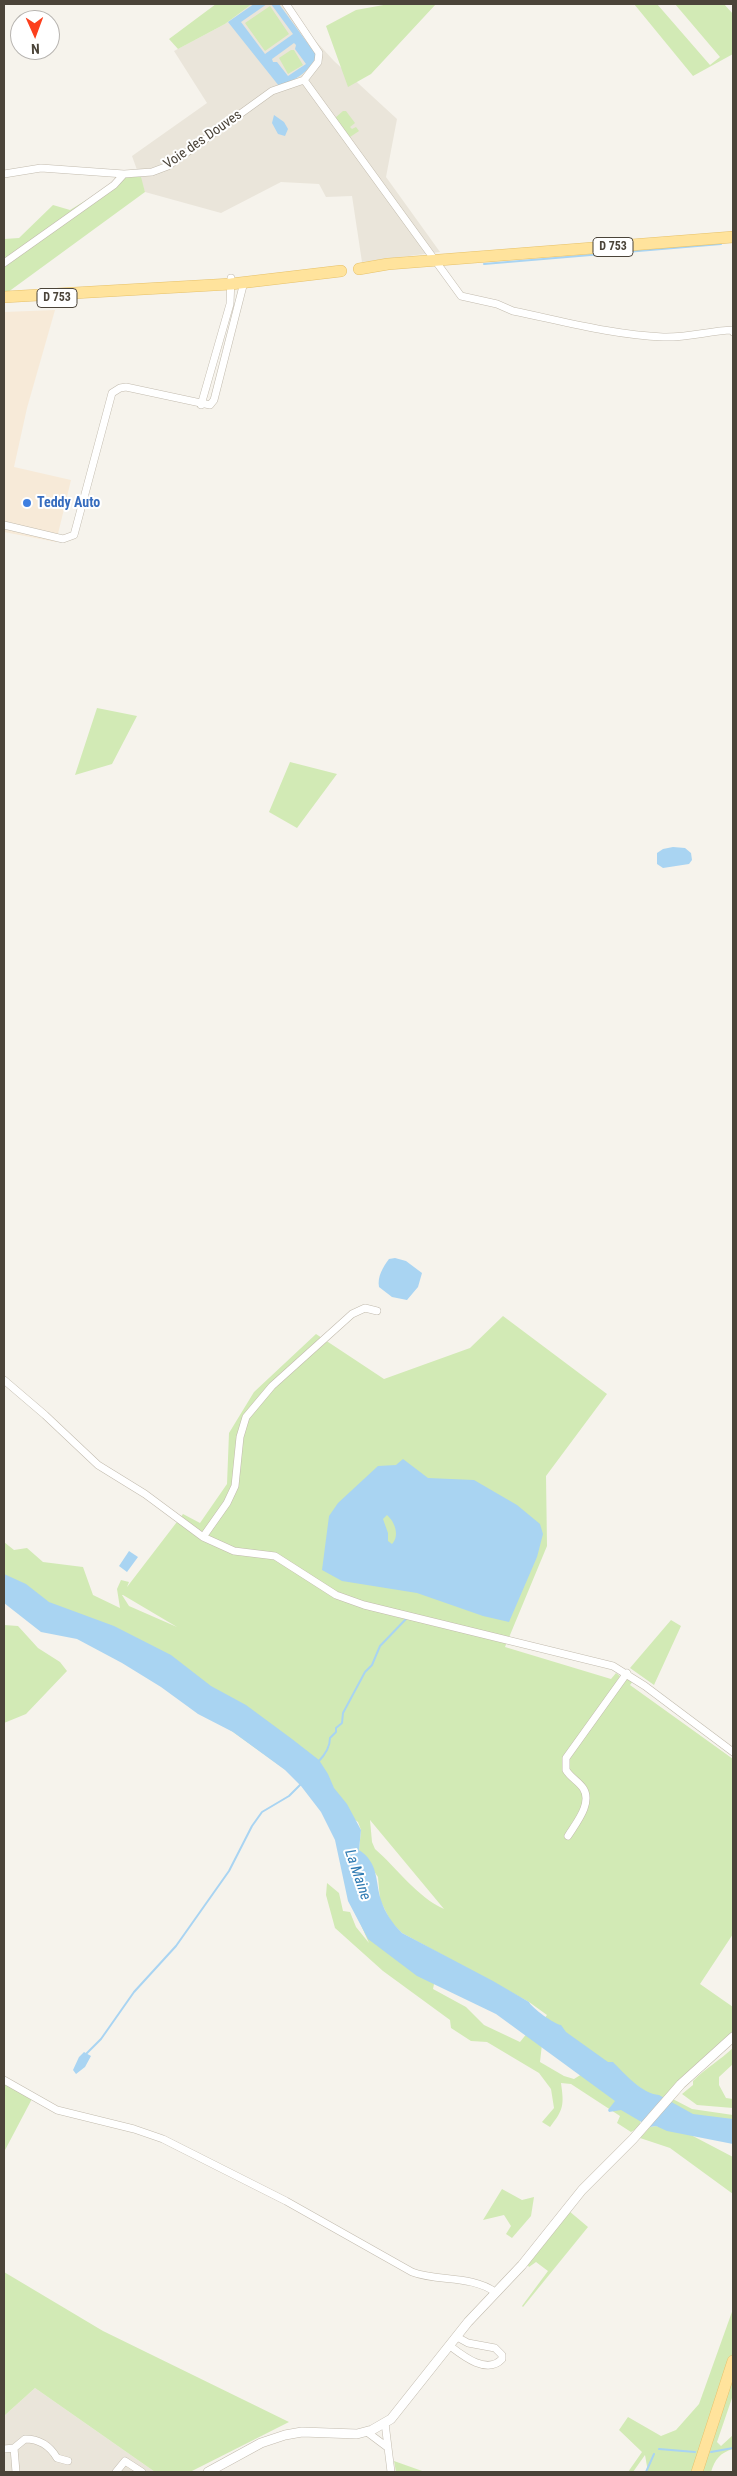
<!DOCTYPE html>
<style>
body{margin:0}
#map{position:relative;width:737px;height:2476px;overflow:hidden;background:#f6f3ec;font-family:"Roboto Condensed",sans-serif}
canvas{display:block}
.frame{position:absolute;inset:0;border:5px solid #4b4439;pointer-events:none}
.north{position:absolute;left:10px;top:10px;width:50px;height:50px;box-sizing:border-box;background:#fff;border:1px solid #b7b4b0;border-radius:50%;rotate:178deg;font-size:14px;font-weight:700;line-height:20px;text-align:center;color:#4b4439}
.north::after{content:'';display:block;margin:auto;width:18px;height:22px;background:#fc3f1d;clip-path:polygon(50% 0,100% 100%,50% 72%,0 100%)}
</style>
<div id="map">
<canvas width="737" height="2476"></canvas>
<div class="frame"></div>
<div class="north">N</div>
</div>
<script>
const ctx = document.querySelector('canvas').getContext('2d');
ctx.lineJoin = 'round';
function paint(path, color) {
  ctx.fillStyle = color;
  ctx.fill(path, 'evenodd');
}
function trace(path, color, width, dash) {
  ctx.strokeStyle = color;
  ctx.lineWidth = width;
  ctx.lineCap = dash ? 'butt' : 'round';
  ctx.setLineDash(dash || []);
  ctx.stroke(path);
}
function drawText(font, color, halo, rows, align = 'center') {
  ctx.font = font + ' "Roboto Condensed",sans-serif';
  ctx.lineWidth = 4;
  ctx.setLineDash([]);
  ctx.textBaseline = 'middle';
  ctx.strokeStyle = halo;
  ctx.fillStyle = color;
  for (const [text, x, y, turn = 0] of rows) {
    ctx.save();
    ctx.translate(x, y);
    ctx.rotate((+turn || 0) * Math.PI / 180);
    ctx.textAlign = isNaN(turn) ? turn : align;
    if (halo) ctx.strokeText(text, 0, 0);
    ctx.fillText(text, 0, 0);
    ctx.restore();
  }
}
const residential = new Path2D(`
 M252 4H282L334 61 397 119 386 177 440 252 362 262 352 196 326 197 319 184 281 182 221 213 145 192 132 156 207 103 174 51 225 24Z
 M35 2388 155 2472H4V2416Z`);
const commercial = new Path2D(`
 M55 310 27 408 14 467 71 480 56 542 4 532V312Z`);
const green = new Path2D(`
 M216 4H252L225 24 178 49 169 39Z
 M389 4H436L371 74 348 87 326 26 356 10Z
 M634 4H657L710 65 720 57 675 4H724L733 14V54L693 76Z
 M270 6 289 34 265 51 245 23Z
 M291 50H294L303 65 288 74 279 58Z
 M343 111H346L355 123 350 127 352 129 356 127 359 131 350 137 335 118Z
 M124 177H141L145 192 4 295V239L19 238 53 205 70 210Z
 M97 708 137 716 112 764 75 775Z
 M290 762 337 774 297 828 269 812Z
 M503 1316 607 1394 546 1476 547 1546 505 1647 611 1679 616 1673 620 1676 617 1681 623 1683 627 1678 633 1681 630 1685 733 1759V1934L700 1984 733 2007V2031L667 2096 692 2109 733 2115V2123L698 2117 656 2099 544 2019 547 2015 529 2002 402 1933 391 1922 380 1900 378 1877 359 1850 361 1830 358 1822 65 1611 4 1579V1542L14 1550 27 1548 43 1562 83 1567 93 1595 120 1608 117 1589 121 1580 129 1582 127 1587 183 1514 200 1523 227 1484 229 1433 254 1392 316 1334 384 1379 470 1348ZM122 1595H123L177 1627 129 1606ZM370 1820 444 1909C417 1897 397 1868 375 1849L372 1842Z
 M671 1620 681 1626 654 1685 630 1668Z
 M4 1625 18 1626 38 1648 60 1662 67 1671 26 1714 4 1723Z
 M327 1883 339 1893 343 1911 350 1912 356 1927 369 1943 352 1905H358L435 1979 433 1989 466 2007 484 2025 520 2042 528 2032 542 2044 540 2062 564 2076 574 2079 582 2074 641 2112 640 2127 631 2132 617 2123 620 2116 571 2084 561 2083C564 2105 564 2109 550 2127L542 2122 554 2108 551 2089 539 2073 487 2042 471 2041 451 2028 450 2020 383 1971 335 1928 326 1895Z
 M733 2048V2064L719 2077V2085L726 2098 733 2099V2108L697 2105 682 2094 693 2085V2081C706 2068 720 2060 733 2048Z
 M4 2082 33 2097 4 2152Z
 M656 2126 691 2135 733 2157V2194L670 2148 640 2138 650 2127Z
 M502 2189 522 2200 534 2197 531 2216 512 2238 506 2234 511 2226 504 2215 483 2220Z
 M569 2211 588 2227 523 2307 522 2306 548 2271 536 2262 529 2267 527 2264Z
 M4 2272 103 2331 289 2422 190 2472H155L35 2388 4 2416Z
 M733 2309V2395L717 2442 721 2446 733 2435V2449C720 2453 715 2459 711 2472H648L645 2455 633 2472H628L642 2452 619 2430 628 2417 661 2436 676 2430 699 2404Z
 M394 2461 425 2472H396Z`);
const water = new Path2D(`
 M254 4H267L241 22 265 54 293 34 271 4H279L317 56C308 72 297 80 279 86L228 22ZM294 43 296 45 295 49 306 64 288 76 277 62H273L272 59Z
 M274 115 284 122 288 129 285 136 278 134 272 123Z
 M673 847 685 848 691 853 692 860 689 864 663 868 657 864V853L663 849Z
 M395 1258 406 1261 422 1273 418 1287 407 1300 392 1297 379 1287C377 1277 383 1267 389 1259Z
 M403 1459 428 1478 474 1480 517 1505 540 1524 543 1534 537 1557 509 1622 483 1616 417 1593 342 1581 322 1570 329 1516 338 1503 378 1466 396 1465ZM387 1515C395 1522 400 1536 392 1544L388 1541V1533L383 1519Z
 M129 1551 138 1557 127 1572 119 1566Z
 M4 1574 26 1584 49 1602 114 1626 171 1655 211 1686 246 1705 292 1739 319 1760 328 1774 334 1788 347 1804 361 1830 359 1850C379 1863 375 1881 381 1900 385 1913 393 1924 402 1933L493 1981 529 2002C532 2008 554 2024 561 2025L566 2032 608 2062H613C624 2073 642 2094 659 2095L693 2114 733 2119V2144L667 2131 656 2126 650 2127 621 2110 609 2112 608 2110 615 2101 496 2014 417 1976 368 1939 348 1901 335 1840 321 1812 301 1786 285 1770 233 1732 198 1714 161 1687 122 1663 77 1639 41 1632 4 1603Z
 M84 2052 91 2056 85 2067 76 2074 73 2070 79 2057Z`);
const stream = new Path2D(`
 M484 264 721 244
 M318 1762C324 1756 330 1748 330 1738L336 1732V1728L342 1723 343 1713 365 1672 372 1665 380 1646 406 1619
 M85 2055 101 2039 134 1992 176 1946 229 1871 252 1826 262 1812 289 1796 301 1784
 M659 2449 695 2452
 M711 2452 733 2448
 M646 2472 654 2454`);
const minor = new Path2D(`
 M286 4 319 53 318 62 304 80
 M304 80 461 296 497 304 513 311C562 321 613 335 663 337 686 338 709 331 732 330L733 332
 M4 174 41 168 124 174
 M4 263 114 185 124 174 152 172 168 166 272 91 304 80
 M201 405 230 304 231 278
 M4 525 63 539 74 535 112 393 120 388 126 387 210 405 214 400 244 282
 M4 1380 45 1415 98 1465 145 1494 203 1537 234 1551 275 1556 336 1595 364 1605 613 1666 645 1686 733 1752
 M203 1537 227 1503 235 1486 240 1437 246 1417 272 1386 352 1314 365 1308 377 1311
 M568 1836C576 1823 593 1803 583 1788 578 1781 570 1777 566 1770V1758L627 1673
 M4 2080 57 2110 134 2129 163 2139 286 2201 412 2272C438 2282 471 2275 495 2292
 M450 2346C463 2356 487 2375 502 2359V2355L495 2348 468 2343 457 2337
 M385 2423 391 2472
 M367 2432 387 2447
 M4 2449 14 2448
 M16 2472 14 2448 25 2439C40 2439 50 2446 57 2458L68 2461
 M116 2472 125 2461 142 2472`);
const tertiary = new Path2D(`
 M208 2472 261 2443 285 2435 302 2432 357 2434 372 2430 391 2419 468 2322 522 2265 582 2190 633 2139 681 2084 733 2037`);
const primary = new Path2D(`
 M359 269 388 264 733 237
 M4 297 231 284 341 271
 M697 2472 733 2361`);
const markers = [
 [27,503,5,"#3f7fe0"]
];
const shields = [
 [613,247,40],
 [57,298,40]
];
const shieldNames = [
 ["D 753",613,247],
 ["D 753",57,298]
];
const streetNames = [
 ["Voie des Douves",203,140,-35]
];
const shopNames = [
 ["Teddy Auto",37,503]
];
const waterNames = [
 ["La Maine",357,1875,71]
];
paint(residential, '#eae5da');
paint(commercial, '#f7ead8');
paint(green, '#d2eab5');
paint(water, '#a9d4f2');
trace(stream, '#a9d4f2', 2);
trace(minor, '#c2bbae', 8);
trace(tertiary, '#c2bbae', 10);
trace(primary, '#e6c16a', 12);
trace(minor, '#fff', 7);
trace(tertiary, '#fff', 9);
trace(primary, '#ffe39c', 11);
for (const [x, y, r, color] of markers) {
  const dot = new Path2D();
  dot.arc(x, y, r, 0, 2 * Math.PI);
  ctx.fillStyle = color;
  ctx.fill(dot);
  trace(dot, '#fff', 2);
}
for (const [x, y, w] of shields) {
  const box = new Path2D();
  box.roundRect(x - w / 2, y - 9.5, w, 19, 4);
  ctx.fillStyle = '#fff';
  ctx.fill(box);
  trace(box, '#4b4439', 1);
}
drawText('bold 12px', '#4b4439', null, shieldNames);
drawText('14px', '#4b4439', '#fff', streetNames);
drawText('bold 14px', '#366cbe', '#fff', shopNames, 'left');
drawText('italic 15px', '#2e7ab2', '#fff', waterNames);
</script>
